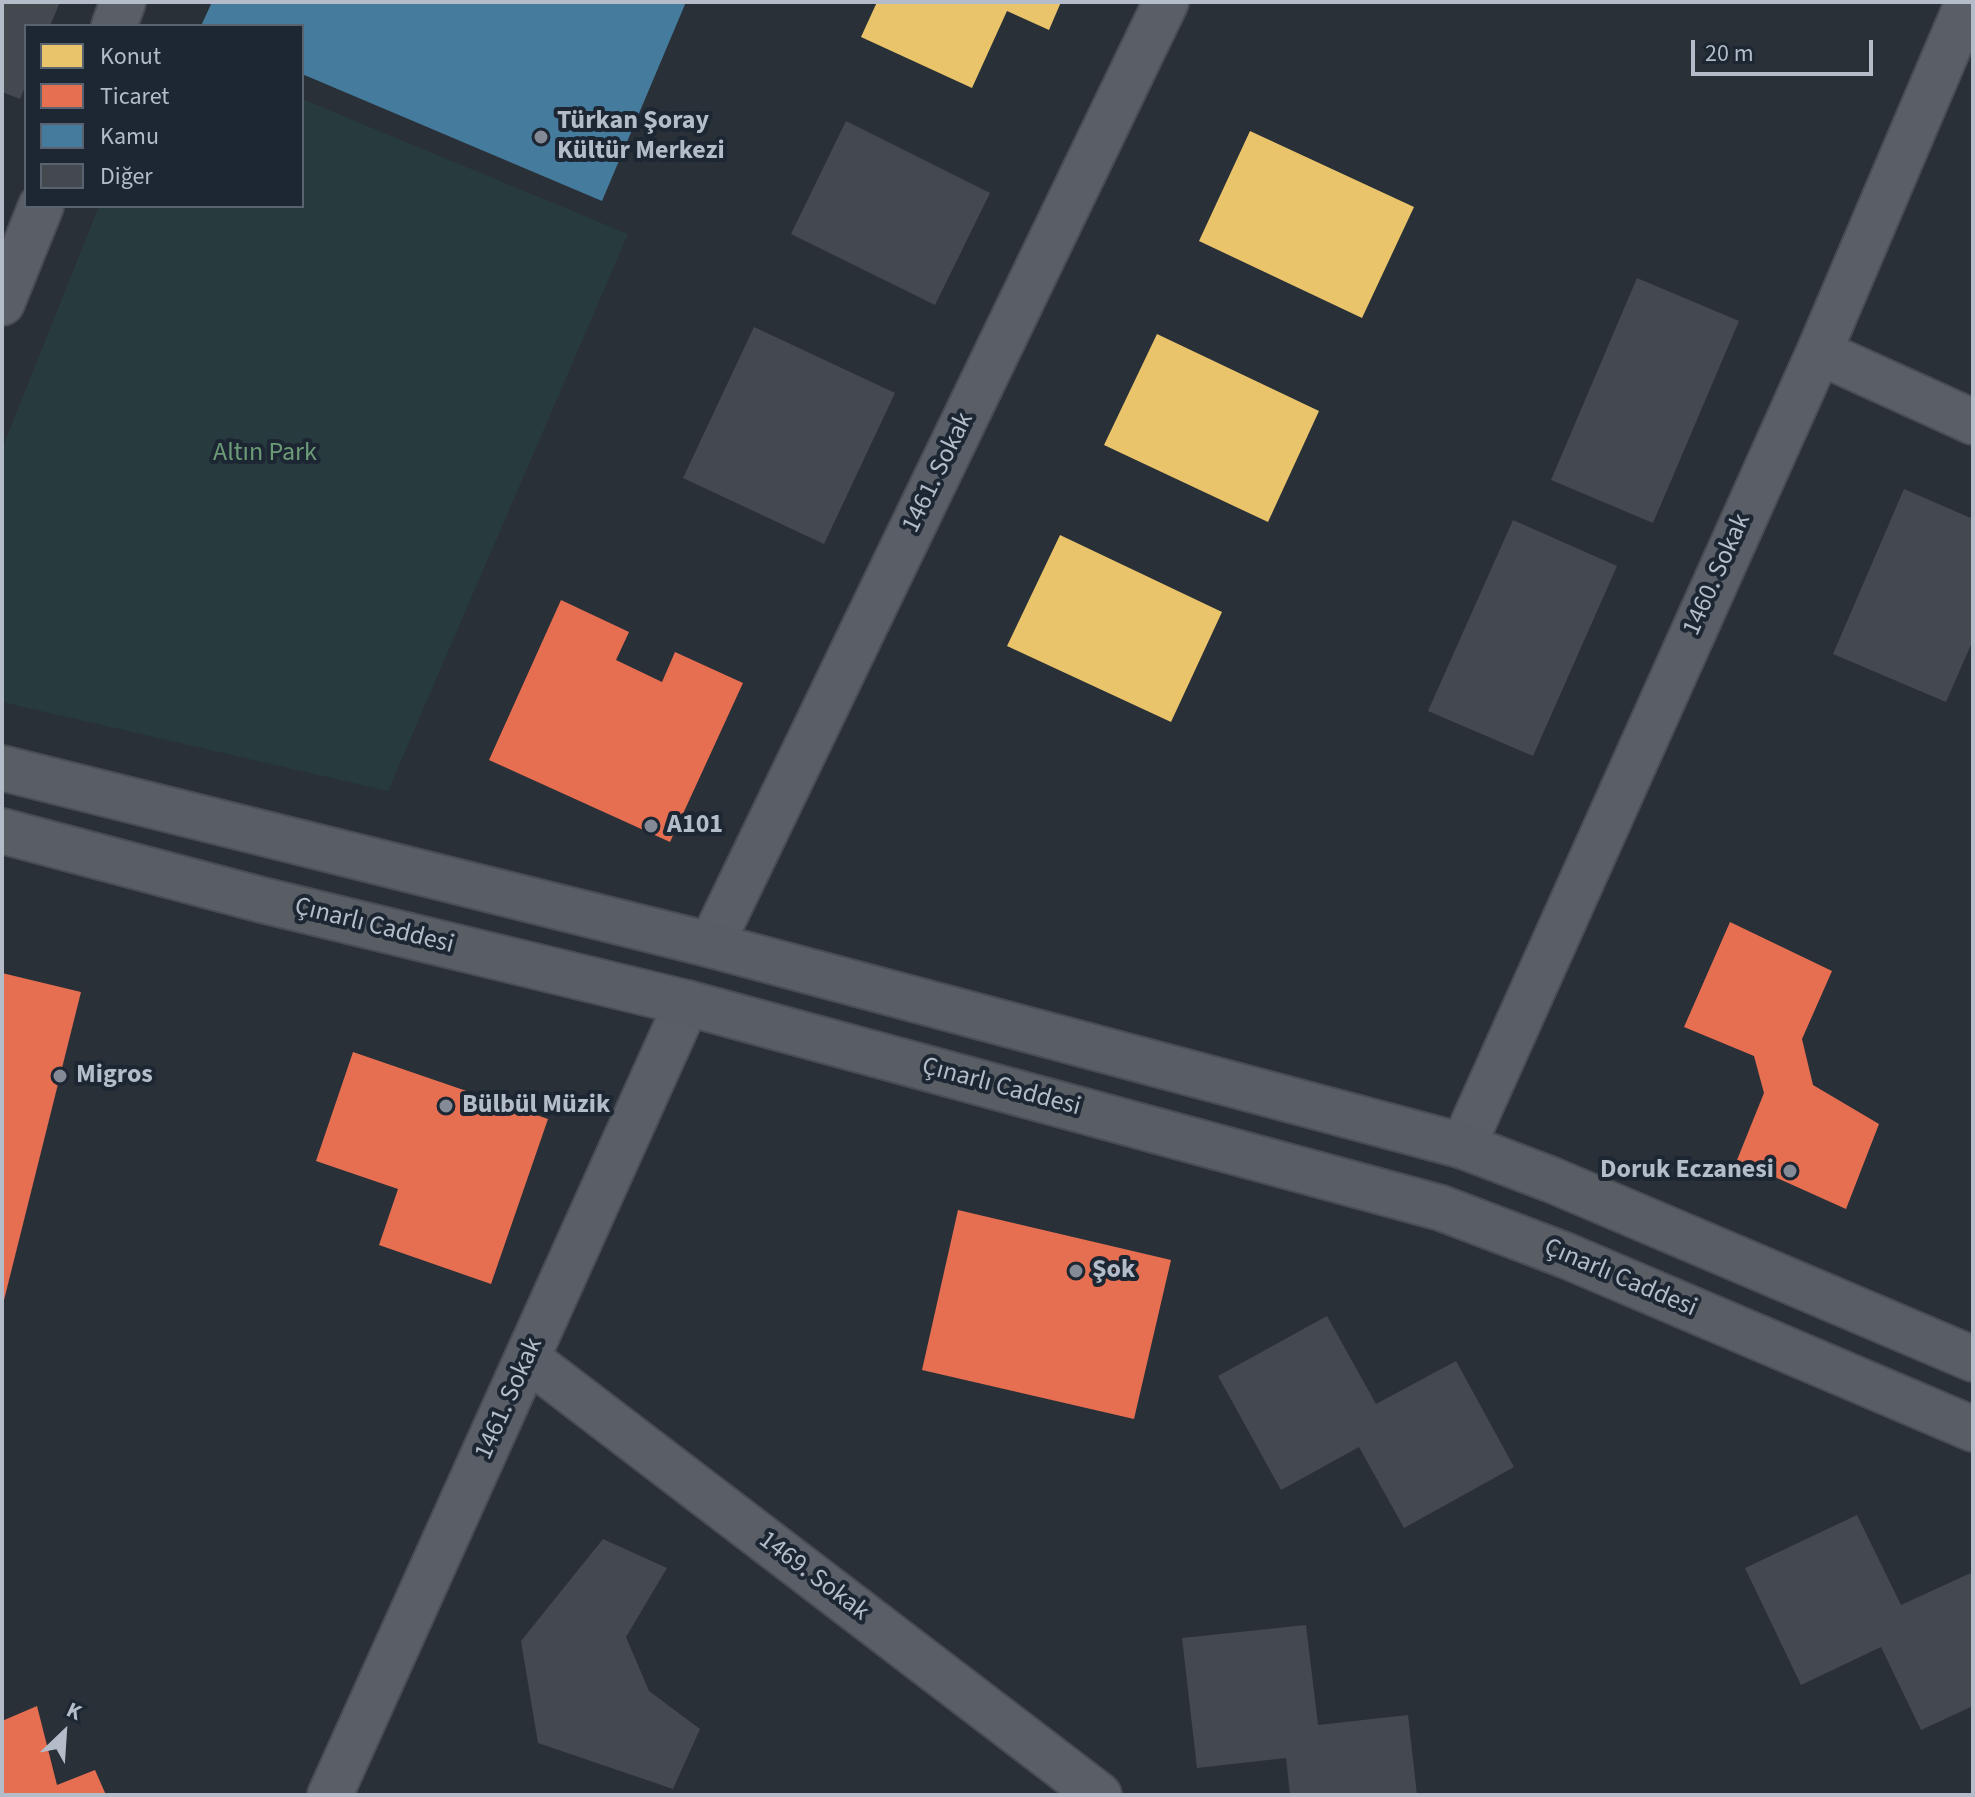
<!DOCTYPE html>
<meta charset="utf-8">
<style>
body{margin:0}
#map{position:relative;width:1975px;height:1797px;overflow:hidden;background:#2a3038;font-family:"Source Sans 3",sans-serif}
canvas{display:block}
.frame{position:absolute;inset:0;border:4px solid #b4bcc9;pointer-events:none}
.legend{position:absolute;left:24px;top:24px;width:280px;height:184px;box-sizing:border-box;background:#1d2633;border:2px solid #59626f;margin:0;padding:10px 14px;list-style:none;font-size:24px;color:#b4bcc9}
.legend li{display:flex;align-items:center;gap:16px;height:40px}
.legend b{width:40px;border:2px solid #59626f}
.north{position:absolute;left:24px;top:1693px;width:80px;height:80px;-webkit-text-stroke:6px #1d2633;paint-order:stroke;rotate:25deg;font-size:22px;font-weight:700;line-height:32px;text-align:center;color:#b4bcc9}
.north::after{content:'';display:block;margin:auto;width:28px;height:36px;background:#b4bcc9;clip-path:polygon(50% 0,100% 100%,50% 72%,0 100%)}
.scale{position:absolute;left:1691px;top:40px;width:182px;height:36px;box-sizing:border-box;border:4px solid #b4bcc9;border-top:0;padding-left:10px;font-size:24px;line-height:28px;white-space:nowrap;color:#b4bcc9;-webkit-text-stroke:6px #1d2633;paint-order:stroke}
</style>
<div id="map">
<canvas width="1975" height="1797"></canvas>
<div class="frame"></div>
<ul class="legend">
<li><b style="height:22px;background:#e9c46a"></b>Konut</li>
<li><b style="height:22px;background:#e76f51"></b>Ticaret</li>
<li><b style="height:22px;background:#457b9d"></b>Kamu</li>
<li><b style="height:22px;background:#444950"></b>Diğer</li>
</ul>
<div class="north">K</div>
<div class="scale">20 m</div>
</div>
<script>
const ctx = document.querySelector('canvas').getContext('2d');
ctx.lineJoin = 'round';
function paint(path, color) {
  ctx.fillStyle = color;
  ctx.fill(path, 'evenodd');
}
function trace(path, color, width, dash) {
  ctx.strokeStyle = color;
  ctx.lineWidth = width;
  ctx.lineCap = dash ? 'butt' : 'round';
  ctx.setLineDash(dash || []);
  ctx.stroke(path);
}
function drawText(font, color, halo, rows, align = 'center') {
  ctx.font = font + ' "Source Sans 3",sans-serif';
  ctx.lineWidth = 8;
  ctx.setLineDash([]);
  ctx.textBaseline = 'middle';
  ctx.strokeStyle = halo;
  ctx.fillStyle = color;
  for (const [text, x, y, turn = 0] of rows) {
    ctx.save();
    ctx.translate(x, y);
    ctx.rotate((+turn || 0) * Math.PI / 180);
    ctx.textAlign = isNaN(turn) ? turn : align;
    if (halo) ctx.strokeText(text, 0, 0);
    ctx.fillText(text, 0, 0);
    ctx.restore();
  }
}
const green = new Path2D(`
 M302 99 628 234 388 791 2 702V449L99 206H302Z`);
const homes = new Path2D(`
 M877 2H1061L1049 30 1007 11 972 88 861 37Z
 M1250 131 1414 207 1362 318 1199 241Z
 M1157 334 1319 411 1268 522 1104 445Z
 M1060 535 1222 612 1171 722 1007 646Z`);
const shops = new Path2D(`
 M561 600 629 632 616 660 662 682 675 652 743 683 670 842 489 760Z
 M1730 922 1832 971 1802 1039 1813 1085 1879 1124 1846 1209 1737 1160 1764 1093 1754 1056 1684 1027Z
 M2 973 81 992 3 1304H2Z
 M353 1052 548 1119 491 1284 379 1245 398 1189 316 1161Z
 M958 1210 1171 1260 1134 1419 922 1370Z
 M37 1706 57 1785 95 1770 106 1795H2V1721Z`);
const public = new Path2D(`
 M212 2H686L602 201 302 74V26H201Z`);
const building = new Path2D(`
 M2 2H60L50 26H26V85L20 99 2 92Z
 M846 121 990 193 935 305 791 234Z
 M1637 278 1739 321 1653 523 1551 480Z
 M754 327 895 393 824 544 683 478Z
 M1904 489 1973 519V640L1946 702 1833 654Z
 M1513 520 1617 566 1533 756 1428 711Z
 M1327 1316 1376 1404 1456 1361 1514 1467 1404 1528 1359 1447 1281 1490 1218 1376Z
 M1857 1515 1901 1605 1973 1572V1706L1921 1730 1881 1647 1801 1685 1745 1568Z
 M603 1539 667 1568 626 1637 649 1691 700 1729 673 1789 538 1743 521 1641Z
 M1306 1625 1318 1725 1408 1715 1417 1795H1290L1286 1758 1197 1768 1182 1638Z`);
const street = new Path2D(`
 M114 26 123 2
 M2 303 41 206
 M1819 352 1973 422
 M711 945 1166 2
 M1463 1146 1819 352 1968 2
 M528 1359 1099 1795
 M330 1795 687 1003`);
const secondary = new Path2D(`
 M2 768 711 945 1463 1146 1552 1180 1973 1359
 M2 831 262 900 687 1003 1441 1208 1567 1256 1973 1429`);
const markers = [
 [541,137,8,"#848b96"],
 [651,826,8,"#848b96"],
 [60,1076,8,"#848b96"],
 [446,1106,8,"#848b96"],
 [1790,1171,8,"#848b96"],
 [1076,1271,8,"#848b96"]
];
const poiNames = [
 ["Türkan Şoray",557,122],
 ["Kültür Merkezi",557,152],
 ["A101",667,826],
 ["Migros",76,1076],
 ["Bülbül Müzik",462,1106],
 ["Doruk Eczanesi",1774,1171,"right"],
 ["Şok",1092,1271]
];
const parkNames = [
 ["Altın Park",265,454]
];
const streetNames = [
 ["1461. Sokak",939,473,-64],
 ["1460. Sokak",1718,575,-66],
 ["Çınarlı Caddesi",374,927,14],
 ["Çınarlı Caddesi",1001,1088,15],
 ["Çınarlı Caddesi",1620,1279,23],
 ["1461. Sokak",510,1399,-66],
 ["1469. Sokak",813,1577,37]
];
paint(green, '#273a3e');
paint(homes, '#e9c46a');
paint(shops, '#e76f51');
paint(public, '#457b9d');
paint(building, '#444950');
trace(street, '#484c53', 48);
trace(secondary, '#484c53', 48);
trace(street, '#5a5e66', 44);
trace(secondary, '#595d64', 44);
for (const [x, y, r, color] of markers) {
  const dot = new Path2D();
  dot.arc(x, y, r, 0, 2 * Math.PI);
  ctx.fillStyle = color;
  ctx.fill(dot);
  trace(dot, '#1d2633', 3);
}
drawText('bold 26px', '#b4bcc9', '#1d2633', poiNames, 'left');
drawText('26px', '#6b9a76', '#1d2633', parkNames);
drawText('26px', '#b4bcc9', '#1d2633', streetNames);
</script>
